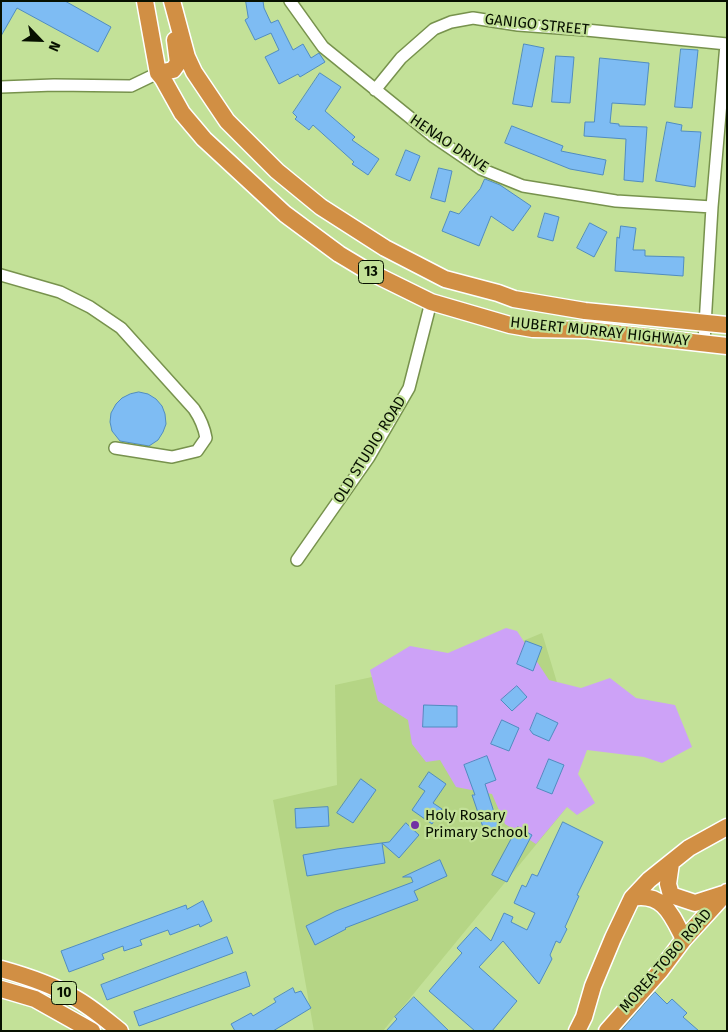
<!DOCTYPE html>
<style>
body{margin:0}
#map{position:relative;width:728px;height:1032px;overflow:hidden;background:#c3e198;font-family:"Fira Sans",sans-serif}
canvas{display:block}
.frame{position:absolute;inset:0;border:2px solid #071000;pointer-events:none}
.north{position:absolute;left:15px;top:15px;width:50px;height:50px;-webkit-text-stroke:4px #c3e198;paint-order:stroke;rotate:114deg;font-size:14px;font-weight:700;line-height:20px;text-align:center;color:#071000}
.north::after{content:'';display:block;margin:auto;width:18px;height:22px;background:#071000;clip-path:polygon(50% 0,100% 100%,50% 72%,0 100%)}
</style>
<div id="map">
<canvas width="728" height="1032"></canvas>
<div class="frame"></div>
<div class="north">N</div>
</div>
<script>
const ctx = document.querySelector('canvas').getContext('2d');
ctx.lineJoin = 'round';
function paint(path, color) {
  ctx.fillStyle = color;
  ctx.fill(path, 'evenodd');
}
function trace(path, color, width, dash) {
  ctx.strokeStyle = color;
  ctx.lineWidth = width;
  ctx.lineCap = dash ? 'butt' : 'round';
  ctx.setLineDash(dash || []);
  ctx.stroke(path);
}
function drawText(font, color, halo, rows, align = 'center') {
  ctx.font = font + ' "Fira Sans",sans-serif';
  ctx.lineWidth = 4.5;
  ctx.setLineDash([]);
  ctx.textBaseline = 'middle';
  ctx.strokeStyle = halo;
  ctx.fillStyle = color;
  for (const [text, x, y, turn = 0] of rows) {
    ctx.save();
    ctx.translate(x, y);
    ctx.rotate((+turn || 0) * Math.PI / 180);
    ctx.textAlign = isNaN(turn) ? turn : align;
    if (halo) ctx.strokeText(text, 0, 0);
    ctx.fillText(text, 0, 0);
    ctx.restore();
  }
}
const built = new Path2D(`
 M542 633 573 735 567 807 383 1031H314L273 800 337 785 335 685 506 648Z`);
const green = new Path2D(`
 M506 628 517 631 549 680 581 688 610 678 636 698 675 705 692 747 662 763 644 757 587 750 578 774 595 803 577 815 567 807 536 844 505 824 492 794 456 787 440 760 426 762 412 744 408 720 378 701 370 670 410 646 448 653Z`);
const building = new Path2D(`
 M1 1H65L111 27 98 52 17 8 1 36Z
 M246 1H263L264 8 271 23 278 20 293 50 303 44 311 58 319 53 325 62 300 77 298 74 279 84 265 57 279 50 271 33 255 40 245 20 248 18Z
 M524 44 544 48 532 107 513 104Z
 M681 49 698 50 692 108 675 107Z
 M556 56 574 57 570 103 552 102Z
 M600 58 649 63 645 105 612 103 610 123 619 124V126L647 127 643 182 624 180 626 139 584 136 585 122H594Z
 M320 73 341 87 325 111 355 137 352 140 379 159 368 175 352 164 354 162 313 125 309 130 295 119 297 117 293 113Z
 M667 122 682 125 681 131 701 132 695 187 656 181Z
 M512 126 563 146 561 151 606 160 603 175 570 169 505 143Z
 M406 150 420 156 410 181 396 175Z
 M439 168 452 171 445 202 431 198Z
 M485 179 500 185 531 206 513 231 491 216 479 246 442 231 450 211 459 214 480 189Z
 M545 213 559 217 553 241 538 237Z
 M590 223 607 232 594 257 577 248Z
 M621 226 636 228 633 250H645V256L684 257 683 276 615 271 617 237 619 238Z
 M139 392 148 394 156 399 162 406 165 414 166 424 163 432 158 440 149 446 120 441 112 431 110 422 111 413 116 404 122 398 130 394Z
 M526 641 542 647 533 671 517 664Z
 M517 686 527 697 512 711 501 700Z
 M424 705 457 706V727H423Z
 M537 713 558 723 549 741 533 734 530 730Z
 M502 720 519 728 509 751 491 744Z
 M487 756 496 780 485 784 500 831 486 836 472 795H475L464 765Z
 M549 759 564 765 552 794 537 788Z
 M429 772 446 784 433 803 442 809 432 824 412 810 425 791 419 787Z
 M361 779 376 790 353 823 337 813Z
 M328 807 329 826 296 828 295 809Z
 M563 822 603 842 577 895 579 896 565 927 567 929 560 943 556 941 550 955 552 959 539 984 503 941 479 967 517 1001 492 1031H475L429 991 462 953 457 948 476 927 491 941 504 913 513 917 511 922 527 930 535 913 514 903 522 885 526 887 532 874 537 876Z
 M406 823 419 835 399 858 382 843 385 863 307 876 303 855 337 849 389 842Z
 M518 827 532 835 507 882 492 875Z
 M440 860 447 876 414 891 418 900 345 928 346 929 315 945 306 926 336 911 413 882 411 877H403Z
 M203 901 212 921 200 927 199 924 170 935 168 930 140 940 142 945 124 951 123 946 102 954 104 959 69 972 61 951 186 905 187 909Z
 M227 937 233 953 107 1000 101 985Z
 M246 972 250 986 139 1026 134 1012Z
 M293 988 295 993 301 991 311 1008 273 1031H235L231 1024 251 1013 253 1016 276 1002 274 999Z
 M655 992 667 1004 672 999 687 1013 683 1017 699 1031H621Z
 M414 997 449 1031H386L397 1019 395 1017Z`);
const minor = new Path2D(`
 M290 1 323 47 434 137 481 169 523 186 616 201 712 207
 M1 87 54 85 131 86 158 73
 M375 90 401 58 434 29 451 22 473 18 518 25 586 30 727 44
 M1 275 60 292 90 307 121 328 194 409C200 418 204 426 206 438L197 451 172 457 115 448
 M704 342 712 207 726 44
 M297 560 369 457 409 388 431 302`);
const highway = new Path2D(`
 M145 1 158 73 163 79 182 113 204 139 285 214 339 254 364 269 431 302 510 325 533 329 586 330 727 346
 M172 1 187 57 194 72 227 121 277 171 321 207 385 248 445 279 498 293 514 299 585 311 727 325
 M158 73 173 70 178 63 175 40
 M671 863 668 884 671 895 695 903 723 894
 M632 898C664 892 672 916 684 939
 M1 969C26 976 51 984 73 997 90 1006 105 1019 120 1031
 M1 989 35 999 92 1031
 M577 1031 584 1017 593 986 613 938 632 898 649 880 689 848 727 827
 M607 1031 660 971 684 939 727 892`);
const markers = [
 [415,825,5,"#7230a4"]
];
const shields = [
 [371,272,25],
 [64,993,25]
];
const shieldNames = [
 ["13",371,272],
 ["10",64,993]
];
const streetNames = [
 ["GANIGO STREET",537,25,6],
 ["HENAO DRIVE",449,144,34],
 ["HUBERT MURRAY HIGHWAY",600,332,6],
 ["OLD STUDIO ROAD",370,450,-58],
 ["MOREA-TOBO ROAD",666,961,-49]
];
const poiNames = [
 ["Holy Rosary",425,816],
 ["Primary School",425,833]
];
paint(built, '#b5d585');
paint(green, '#cda2f7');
paint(building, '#7ebcf3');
trace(building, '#508cc0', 1);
trace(minor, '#77924d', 14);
trace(highway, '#fff', 19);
trace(minor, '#fff', 11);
trace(highway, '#d18f44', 16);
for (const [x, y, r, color] of markers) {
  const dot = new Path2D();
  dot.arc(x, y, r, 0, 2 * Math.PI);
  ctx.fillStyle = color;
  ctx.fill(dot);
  trace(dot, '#c3e198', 2);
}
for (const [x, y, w] of shields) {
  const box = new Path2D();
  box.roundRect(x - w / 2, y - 11.5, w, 23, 4);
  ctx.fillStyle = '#c3e198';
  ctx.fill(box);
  trace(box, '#071000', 1);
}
drawText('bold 14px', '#071000', null, shieldNames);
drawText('15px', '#071000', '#c3e198', streetNames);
drawText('15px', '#071000', '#c3e198', poiNames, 'left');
</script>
